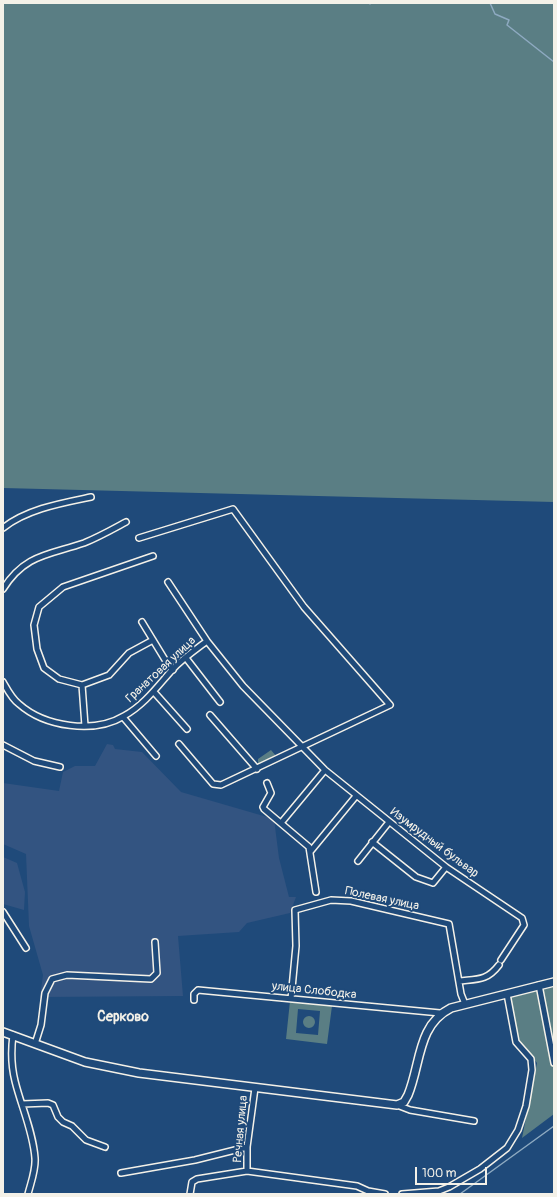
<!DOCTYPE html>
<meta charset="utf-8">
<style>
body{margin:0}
#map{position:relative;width:557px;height:1197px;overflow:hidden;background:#1f4a7a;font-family:Pangolin,sans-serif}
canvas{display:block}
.frame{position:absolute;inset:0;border:4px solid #f4f1e8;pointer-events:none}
.scale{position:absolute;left:415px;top:1167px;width:72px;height:18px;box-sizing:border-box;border:2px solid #f4f1e8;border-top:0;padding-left:5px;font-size:12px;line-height:14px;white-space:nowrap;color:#f4f1e8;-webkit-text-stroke:3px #1f4a7a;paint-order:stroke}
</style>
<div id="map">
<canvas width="557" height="1197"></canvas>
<div class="frame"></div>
<div class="scale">100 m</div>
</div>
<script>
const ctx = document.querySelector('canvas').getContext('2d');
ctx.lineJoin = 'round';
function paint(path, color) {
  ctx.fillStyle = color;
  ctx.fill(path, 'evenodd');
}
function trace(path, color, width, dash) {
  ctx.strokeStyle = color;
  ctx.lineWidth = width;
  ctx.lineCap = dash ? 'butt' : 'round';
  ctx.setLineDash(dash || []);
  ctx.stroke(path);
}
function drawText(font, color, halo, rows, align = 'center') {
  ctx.font = font + ' Pangolin,sans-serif';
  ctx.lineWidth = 4;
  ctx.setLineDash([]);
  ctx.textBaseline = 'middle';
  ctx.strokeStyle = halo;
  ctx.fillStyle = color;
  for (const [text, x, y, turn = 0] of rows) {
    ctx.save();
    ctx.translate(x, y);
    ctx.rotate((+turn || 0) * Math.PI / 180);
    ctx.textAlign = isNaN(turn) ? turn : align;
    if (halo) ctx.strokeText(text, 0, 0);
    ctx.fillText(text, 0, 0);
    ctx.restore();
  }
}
const built = new Path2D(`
 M107 744 113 745 115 749 142 752 181 792 274 819 279 858 289 897H296L290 913 247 923 239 932 178 936 183 996 40 997 43 975 29 926 26 854 3 844V783L59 791 63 772 75 766H95Z
 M3 857 17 863 25 892 24 910 3 904Z`);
const green = new Path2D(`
 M3 3H554V502L3 488Z
 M271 750 276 756 261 764 258 763V759Z
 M554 987V1114L522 1138 537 1063 517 1039 510 997Z
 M290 1001 332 1006 327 1044 286 1039ZM298 1009 320 1011 318 1035 296 1033Z
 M303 1022a6 6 0 1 1 12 0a6 6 0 1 1-12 0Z`);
const stream = new Path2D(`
 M490 3 495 14 509 20 507 25 554 62
 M370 4V3
 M460 1194 554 1126`);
const minor = new Path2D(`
 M3 528C27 509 62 503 91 497
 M139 538 233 509 304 607 390 705 221 785 213 784 179 744
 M153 556 63 587 39 607 34 625 37 649 44 668 59 679 82 685 109 675 129 653 153 640
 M168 582 207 641 243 686 325 770 446 867 522 918 524 925 501 960
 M3 589C25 554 49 555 84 543 99 537 113 529 126 522
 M142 622 167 663 173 670
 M186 658 220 702
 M3 682C7 689 12 699 19 704 45 727 94 734 124 716 144 705 157 687 172 670 182 659 195 650 207 641
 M82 685 85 726
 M154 692 187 729
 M210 715 257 769
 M123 717 156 756
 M3 745 34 761 60 767
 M267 783 271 793 263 807 264 809 309 847 316 892
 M281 823 325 770
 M372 842 416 877 433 883 446 867
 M310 852 356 796
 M358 861 389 822
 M3 912 26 948
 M459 981C477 979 487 981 499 965
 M539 985 554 1063
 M291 999 296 946 295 910 331 900 351 901 449 924 461 994 465 1004
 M194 1000V994L198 990 440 1013
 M13 1035C11 1050 11 1065 15 1081 21 1106 33 1131 35 1158 36 1170 31 1182 28 1194
 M35 1044 41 1025 45 993 52 979 67 975 151 979 157 973 155 942
 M22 1104 48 1103 53 1105 58 1117 63 1122 72 1126 86 1140 105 1147
 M397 1105 410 1110 474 1121
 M247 1171V1147L255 1088
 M121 1173 195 1160 247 1147
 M190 1194 192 1182 197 1179 247 1171 357 1186 368 1191 385 1194
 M402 1194 439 1191 449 1187 480 1169 507 1148 518 1130 526 1106 532 1070 531 1059 516 1042 507 994`);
const secondary = new Path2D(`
 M3 1032 85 1062 139 1073 397 1105 404 1102 408 1095C421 1064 417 1025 451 1008L554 982`);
const streetNames = [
 ["Гранатовая улица",161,670,-43],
 ["Изумрудный бульвар",434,843,37],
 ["Полевая улица",382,899,12],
 ["улица Слободка",314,991,6],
 ["Речная улица",241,1129,-85]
];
const quarterNames = [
 ["Серково",123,1017]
];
paint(built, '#335481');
paint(green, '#5a7e84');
trace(stream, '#8eaac1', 1.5);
trace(minor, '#f4f1e8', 8);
trace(secondary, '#f4f1e8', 10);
trace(minor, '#1f4a7a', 5);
trace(secondary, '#1f4a7a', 7);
drawText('12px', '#f4f1e8', '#1f4a7a', streetNames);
drawText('bold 14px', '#f4f1e8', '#1f4a7a', quarterNames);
</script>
